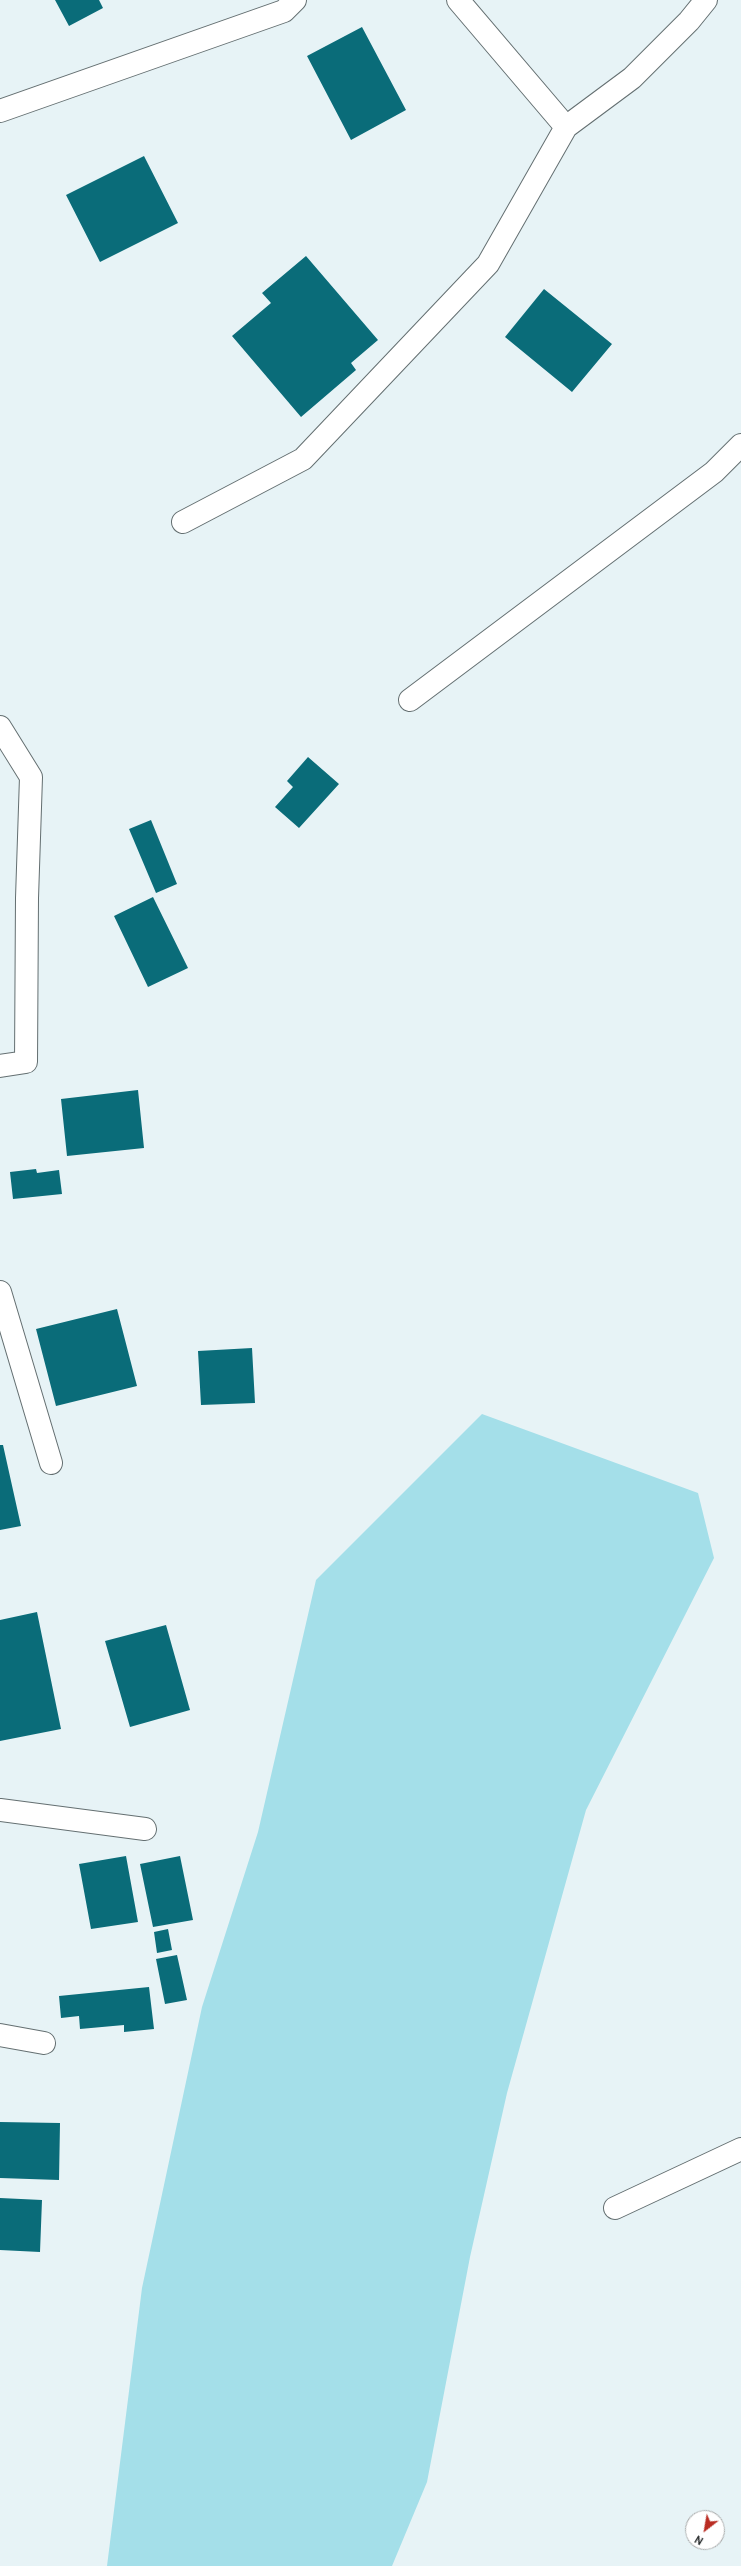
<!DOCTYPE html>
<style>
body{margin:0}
#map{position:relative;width:741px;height:2566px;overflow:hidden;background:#e7f3f6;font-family:Overpass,sans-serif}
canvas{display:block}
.north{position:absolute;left:685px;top:2510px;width:40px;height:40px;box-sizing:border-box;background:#fff;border:1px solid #aaacac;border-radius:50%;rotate:211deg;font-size:11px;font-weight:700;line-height:16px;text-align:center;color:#2b2f30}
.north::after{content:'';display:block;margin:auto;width:14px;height:18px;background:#b92c22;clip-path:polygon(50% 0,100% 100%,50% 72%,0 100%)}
</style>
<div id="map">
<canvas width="741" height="2566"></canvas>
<div class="north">N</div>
</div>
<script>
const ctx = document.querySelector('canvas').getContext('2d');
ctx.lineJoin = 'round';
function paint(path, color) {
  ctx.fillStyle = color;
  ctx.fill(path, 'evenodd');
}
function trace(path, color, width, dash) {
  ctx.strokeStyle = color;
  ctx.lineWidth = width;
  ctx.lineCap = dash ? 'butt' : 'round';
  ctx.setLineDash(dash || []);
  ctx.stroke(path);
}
const green = new Path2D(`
 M482 1414 698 1493 714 1558 586 1810 507 2093 470 2257 427 2482 392 2566H107L142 2288 202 2007 258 1832 316 1580Z`);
const building = new Path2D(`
 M55 0H99L103 8 69 26Z
 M362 27 406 110 351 140 307 56Z
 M144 156 178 223 100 262 66 195Z
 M306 256 378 340 351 363 356 370 301 417 232 336 271 303 262 293Z
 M544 289 612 344 572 392 505 337Z
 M308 757 339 784 299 828 275 807 293 787 287 781Z
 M151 820 177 884 156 893 129 829Z
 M153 897 188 968 148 987 114 916Z
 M138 1090 144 1148 67 1156 61 1099Z
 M36 1169 37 1173 59 1170 62 1194 13 1199 10 1172Z
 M117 1309 137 1386 56 1406 36 1329Z
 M252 1348 255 1403 201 1405 198 1351Z
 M0 1445H3L21 1526 0 1530Z
 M37 1612 61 1729 0 1741V1620Z
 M166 1625 190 1710 130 1727 105 1641Z
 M126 1856 138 1922 91 1929 79 1864Z
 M180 1856 193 1920 153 1927 140 1864Z
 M168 1929 172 1950 157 1953 154 1932Z
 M177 1955 187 2000 165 2004 156 1959Z
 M149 1987 154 2029 124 2032V2025L80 2029 79 2016 61 2018 59 1996Z
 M0 2122 60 2123 59 2180 0 2178Z
 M0 2198 42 2200 40 2252 0 2250Z`);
const street = new Path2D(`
 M458 0 566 127
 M0 111 284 11 295 0
 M183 522 303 459 488 264 566 127 632 78 689 21 706 0
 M410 700 714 472 741 445
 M0 727 31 777 27 898 26 1062 0 1066
 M0 1292 51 1463
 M0 1810 145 1829
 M0 2035 44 2043
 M615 2208 741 2149`);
paint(green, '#a4dfe9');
paint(building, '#0a6c79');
trace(street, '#646f71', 24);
trace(street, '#fff', 22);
</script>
